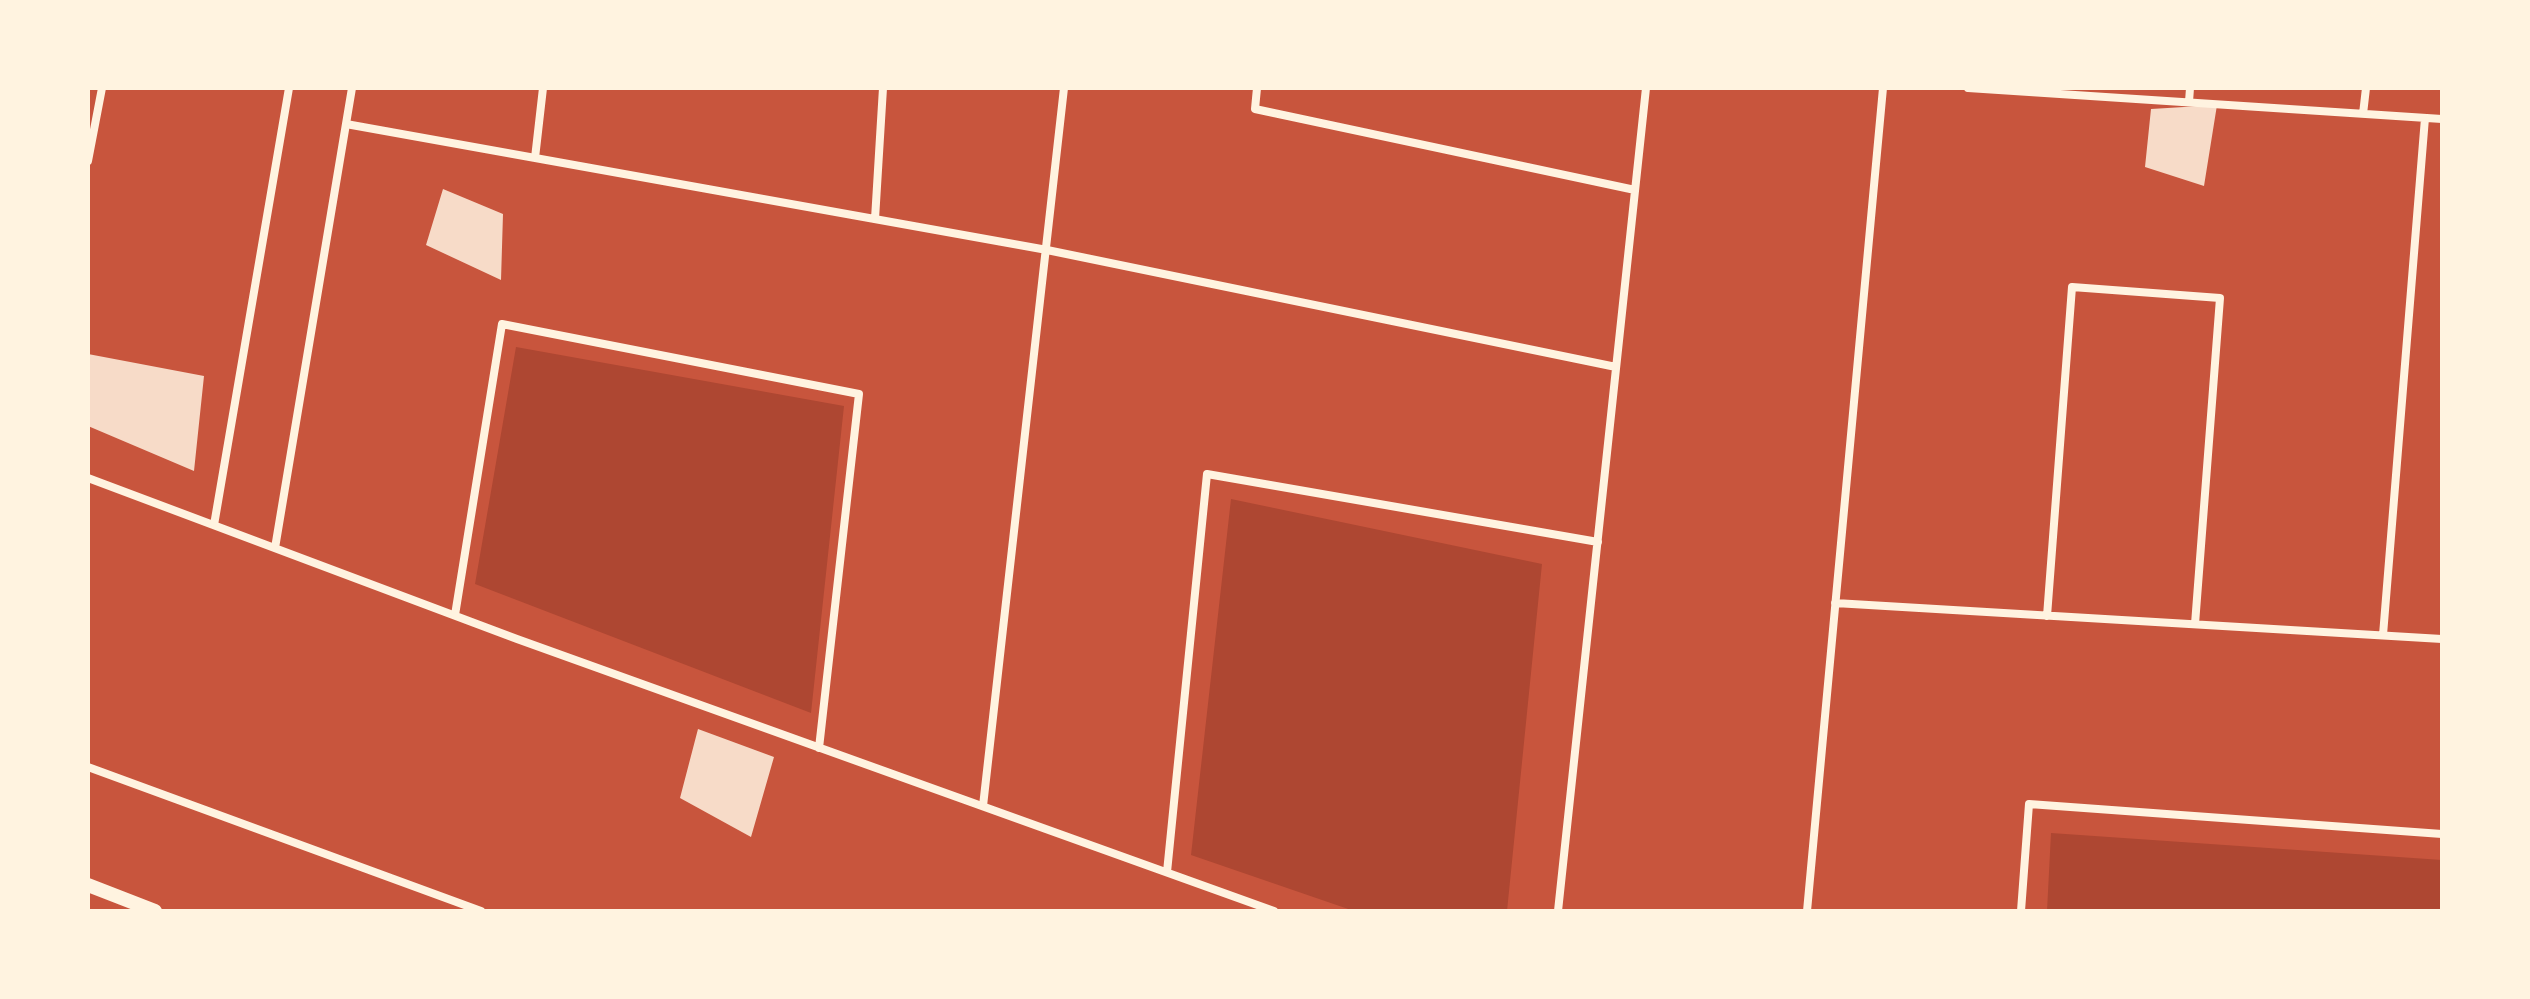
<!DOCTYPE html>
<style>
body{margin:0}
#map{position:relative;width:2530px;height:999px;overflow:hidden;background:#c8553d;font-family:Raleway,sans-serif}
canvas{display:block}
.frame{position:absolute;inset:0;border:90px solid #fff3e0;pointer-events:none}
</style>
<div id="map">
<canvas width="2530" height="999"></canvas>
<div class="frame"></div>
</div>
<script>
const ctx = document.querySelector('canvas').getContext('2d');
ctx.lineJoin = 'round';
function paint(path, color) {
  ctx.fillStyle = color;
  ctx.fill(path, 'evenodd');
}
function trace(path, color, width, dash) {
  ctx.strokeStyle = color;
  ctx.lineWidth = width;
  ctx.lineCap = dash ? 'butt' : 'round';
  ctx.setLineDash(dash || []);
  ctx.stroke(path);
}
const green = new Path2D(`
 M516 347 844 406 811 713 475 584Z
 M1231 499 1542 564 1507 911H1354L1191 855Z
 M2051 833 2442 860V911H2047Z`);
const building = new Path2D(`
 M2217 105 2204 186 2145 167 2151 109Z
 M443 189 503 214 501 280 426 245Z
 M88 354 204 376 194 471 88 426Z
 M698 729 774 757 751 837 680 798Z`);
const minor = new Path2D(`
 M1257 88 1255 109 1635 190
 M1968 88 2442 119
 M2189 102 2190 88
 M2363 114 2366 88
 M346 124 1047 250 1616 367
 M535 158 543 88
 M88 161 102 88
 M875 219 883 88
 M88 478 517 639 1274 911
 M214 525 289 88
 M275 548 352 88
 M1835 603 2442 639
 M455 615 502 324 859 394 819 748
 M2047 616 2072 287 2220 298 2195 624
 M2383 635 2425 118
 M88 767 481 911
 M983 806 1064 88
 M1167 872 1207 474 1598 542
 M1558 911 1646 88
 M1807 911 1883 88
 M2021 911 2029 804 2442 834`);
const tertiary = new Path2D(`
 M88 885 155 911`);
paint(green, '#ae4732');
paint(building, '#f7dbc8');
trace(minor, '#fff3e0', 8);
trace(tertiary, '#fff3e0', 14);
</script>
